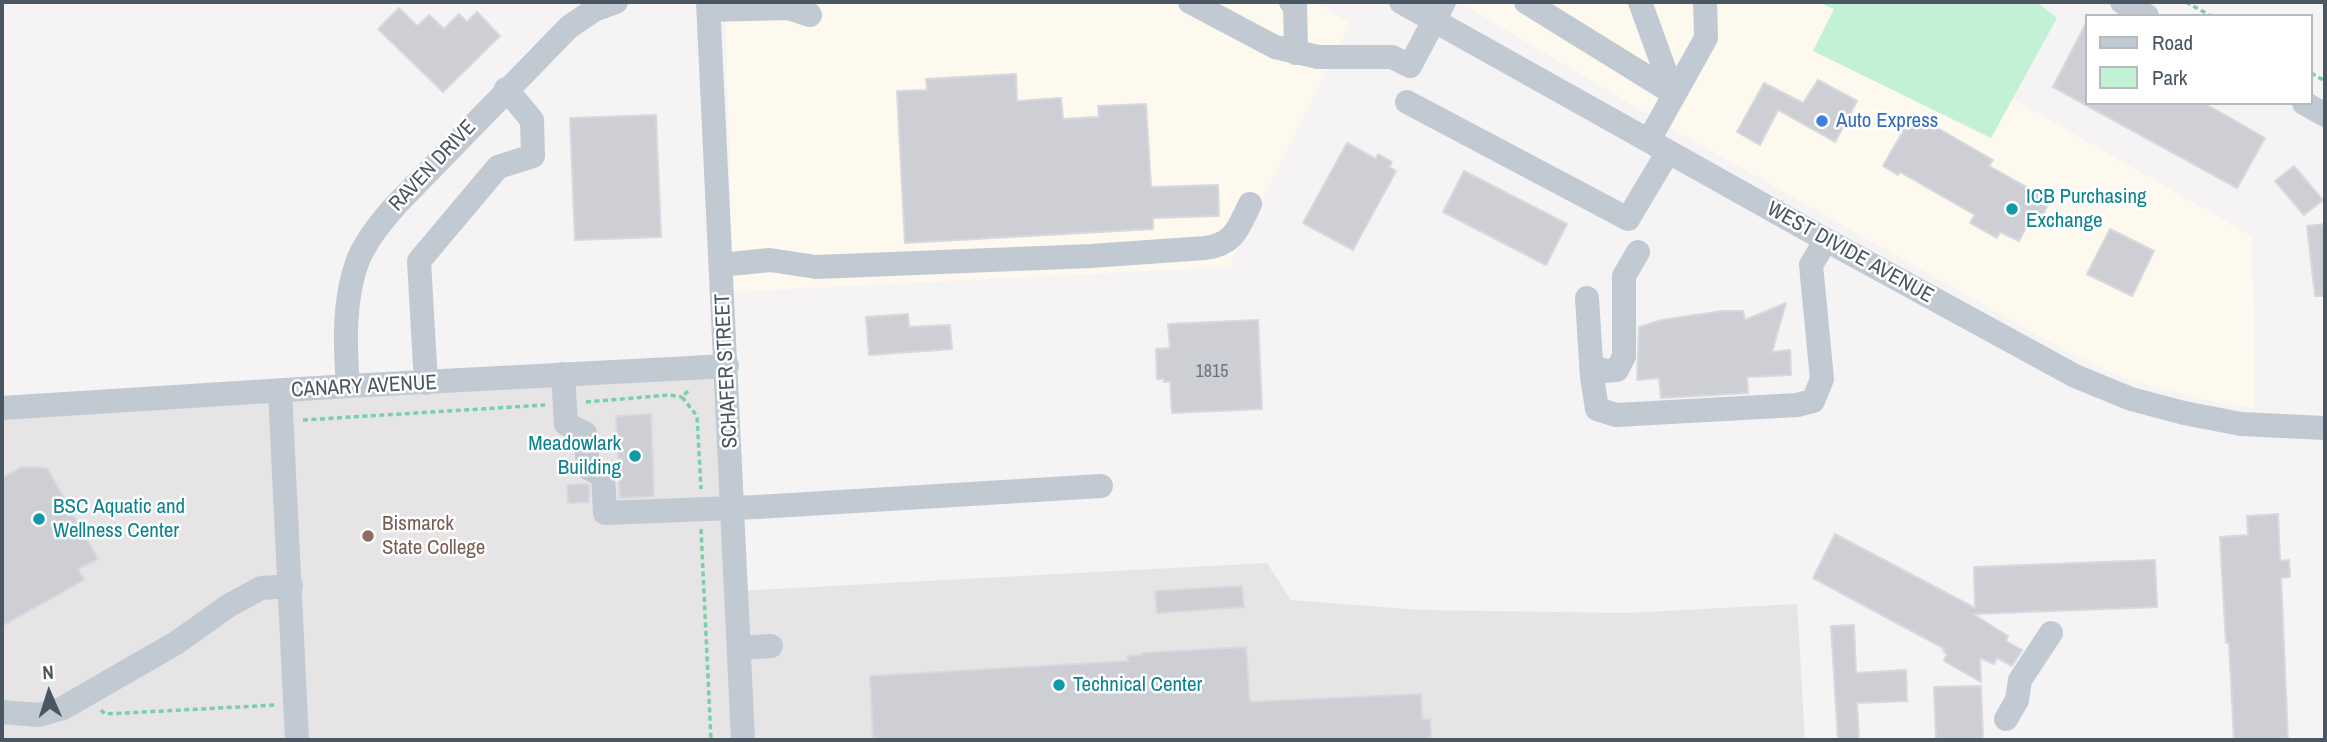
<!DOCTYPE html>
<style>
body{margin:0}
#map{position:relative;width:2327px;height:742px;overflow:hidden;background:#f5f3f3;font-family:"Archivo Narrow",sans-serif}
canvas{display:block}
.frame{position:absolute;inset:0;border:4px solid #4a5661;pointer-events:none}
.legend{position:absolute;left:2085px;top:14px;width:228px;height:91px;box-sizing:border-box;background:#fff;border:2px solid #b7bbc0;margin:0;padding:9px 12px;list-style:none;font-size:21px;color:#4a5661}
.legend li{display:flex;align-items:center;gap:14px;height:35px}
.legend b{width:35px;border:2px solid #b7bbc0}
.north{position:absolute;left:14px;top:658px;width:70px;height:70px;-webkit-text-stroke:5px #fff;paint-order:stroke;rotate:357deg;font-size:19px;font-weight:700;line-height:28px;text-align:center;color:#4a5661}
.north::after{content:'';display:block;margin:auto;width:24px;height:32px;background:#4a5661;clip-path:polygon(50% 0,100% 100%,50% 72%,0 100%)}
</style>
<div id="map">
<canvas width="2327" height="742"></canvas>
<div class="frame"></div>
<ul class="legend">
<li><b style="height:9px;background:#c1cad2"></b>Road</li>
<li><b style="height:19px;background:#c3f1d5"></b>Park</li>
</ul>
<div class="north">N</div>
</div>
<script>
const ctx = document.querySelector('canvas').getContext('2d');
ctx.lineJoin = 'round';
function paint(path, color) {
  ctx.fillStyle = color;
  ctx.fill(path, 'evenodd');
}
function trace(path, color, width, dash) {
  ctx.strokeStyle = color;
  ctx.lineWidth = width;
  ctx.lineCap = dash ? 'butt' : 'round';
  ctx.setLineDash(dash || []);
  ctx.stroke(path);
}
function drawText(font, color, halo, rows, align = 'center') {
  ctx.font = font + ' "Archivo Narrow",sans-serif';
  ctx.lineWidth = 5;
  ctx.setLineDash([]);
  ctx.textBaseline = 'middle';
  ctx.strokeStyle = halo;
  ctx.fillStyle = color;
  for (const [text, x, y, turn = 0] of rows) {
    ctx.save();
    ctx.translate(x, y);
    ctx.rotate((+turn || 0) * Math.PI / 180);
    ctx.textAlign = isNaN(turn) ? turn : align;
    if (halo) ctx.strokeText(text, 0, 0);
    ctx.fillText(text, 0, 0);
    ctx.restore();
  }
}
const commercial = new Path2D(`
 M725 2H1313L1350 23 1229 267 733 292Z
 M1464 2H1818L1834 9 1813 51 1991 138 2013 99 2252 236 2255 408 2211 401 2124 379 2055 345 1688 138 1462 4Z`);
const education = new Path2D(`
 M727 366 737 591 1267 563 1291 600 1420 610 1627 613 1797 604 1805 740H2V408Z`);
const green = new Path2D(`
 M1818 2H2037L2057 18 1991 138 1813 51 1834 9Z`);
const building = new Path2D(`
 M399 8 417 26 429 15 444 29 459 14 467 22 477 12 500 36 443 92 378 29Z
 M2087 21V103H2204L2265 138 2237 188 2053 87Z
 M1016 74 1017 101 1061 98 1063 119 1099 117 1098 106 1146 104 1151 187 1218 185 1219 216 1153 218V229L905 243 897 91 927 90 926 79Z
 M1818 80 1857 101 1835 142 1778 110 1760 145 1737 132 1764 83 1803 103Z
 M1913 114 1993 160 1989 166 2050 200 2039 223 2031 218 2019 241 2000 232 1997 238 1970 223 1975 215 1900 172 1898 175 1883 166Z
 M656 115 661 237 575 240 570 118Z
 M1347 143 1376 159 1378 154 1392 162 1389 167 1396 171 1353 250 1303 223Z
 M2294 166 2323 200 2304 215 2275 181Z
 M1464 171 1567 224 1546 265 1443 212Z
 M2325 224V296H2315L2307 226Z
 M2110 229 2154 251 2132 296 2087 274Z
 M1786 303 1772 352 1790 350 1791 375 1747 377 1748 393 1661 398 1659 378 1637 380 1639 327 1662 320 1722 311H1743L1745 320Z
 M908 314 909 327 950 325 952 349 869 355 866 317Z
 M1258 320 1262 409 1172 413 1170 381 1164 382V379H1157L1156 349 1170 348 1168 324Z
 M651 414 654 496 620 498 616 416Z
 M21 467 47 468 98 559 78 569 84 580 2 626V478Z
 M587 484 589 485V502L568 503 567 485Z
 M2278 514 2280 561 2289 560 2290 577 2281 578 2288 740H2234L2229 643H2226L2220 537 2248 535 2247 516Z
 M1835 534 1975 608 1974 567 2155 560 2157 607 1973 614 2008 636 2006 641 2022 650 2012 666 1997 658 1994 664 1980 658 1981 682 1944 661 1947 654 1943 651 1945 649 1813 578Z
 M1242 586 1244 607 1157 613 1155 591Z
 M1854 625 1856 673 1906 670 1907 701 1857 703 1859 740H1838L1831 626Z
 M1246 647 1250 702 1421 694 1422 719H1430L1431 740H873L870 676 1128 661 1127 656 1142 655V653Z
 M1981 686 1983 740H1936L1934 687Z`);
const path = new Path2D(`
 M2186 2 2211 16
 M2311 73 2325 81
 M688 391 682 397 697 416 701 489
 M586 402 669 395 682 397
 M303 420 545 405
 M701 529 711 740
 M101 710 105 714 276 705`);
const minor = new Path2D(`
 M708 2 743 740
 M1190 2 1275 47 1318 57H1392L1410 66 1444 2
 M1291 2 1295 4 1296 53
 M1401 2 1826 240 2075 376 2131 399 2184 413 2241 424 2325 428
 M1526 2 1673 93
 M1640 2 1673 93
 M2122 2 2147 16
 M709 10 789 8 810 15
 M1407 102 1628 219 1668 152
 M2304 103 2325 115
 M1649 140 1706 38 1705 2
 M721 265 770 260 816 267 1091 256 1205 248C1235 244 1238 228 1250 204
 M1587 298 1592 377 1597 409 1616 415 1797 405 1813 401 1822 379 1811 265 1826 240
 M1591 364 1603 371 1617 370 1624 356V276L1638 252
 M563 374 566 424 585 433 588 468 603 476 605 513 758 507 1101 486
 M426 383 419 261 498 167 533 156 532 120 506 89
 M348 386C345 346 343 299 358 260 367 239 381 222 396 205L569 27 594 10 616 2
 M280 392 297 740
 M2 408 348 386 727 366
 M739 648 771 646
 M2 712 39 715 63 708 176 643 228 606 261 588 291 586
 M2006 719 2017 700 2020 680 2051 633`);
const markers = [
 [1822,121,7,"#3f7fe0"],
 [2012,209,7,"#0f9aa8"],
 [635,456,7,"#0f9aa8"],
 [39,519,7,"#0f9aa8"],
 [368,536,7,"#8d6e63"],
 [1059,685,7,"#0f9aa8"]
];
const numberNames = [
 ["1815",1212,372]
];
const shopNames = [
 ["Auto Express",1836,121]
];
const streetNames = [
 ["RAVEN DRIVE",433,166,-47],
 ["WEST DIVIDE AVENUE",1850,253,29],
 ["SCHAFER STREET",727,371,-93],
 ["CANARY AVENUE",364,387,-3]
];
const cultureNames = [
 ["ICB Purchasing",2026,197],
 ["Exchange",2026,221],
 ["Meadowlark",621,444,"right"],
 ["Building",621,468,"right"],
 ["BSC Aquatic and",53,507],
 ["Wellness Center",53,531],
 ["Technical Center",1073,685]
];
const educationNames = [
 ["Bismarck",382,524],
 ["State College",382,548]
];
paint(commercial, '#fdf9ef');
paint(education, '#e6e4e5');
paint(green, '#c3f1d5');
paint(building, '#cdcfd5');
trace(building, '#d7d9de', 2);
trace(path, '#7ad0a6', 3.5, [5, 3.5]);
trace(minor, '#c1cad2', 24);
for (const [x, y, r, color] of markers) {
  const dot = new Path2D();
  dot.arc(x, y, r, 0, 2 * Math.PI);
  ctx.fillStyle = color;
  ctx.fill(dot);
  trace(dot, '#fff', 2.5);
}
drawText('18px', '#6b747e', null, numberNames);
drawText('21px', '#366cbe', '#fff', shopNames, 'left');
drawText('21px', '#4a5661', '#fff', streetNames);
drawText('21px', '#0d838f', '#fff', cultureNames, 'left');
drawText('21px', '#785e54', '#fff', educationNames, 'left');
</script>
